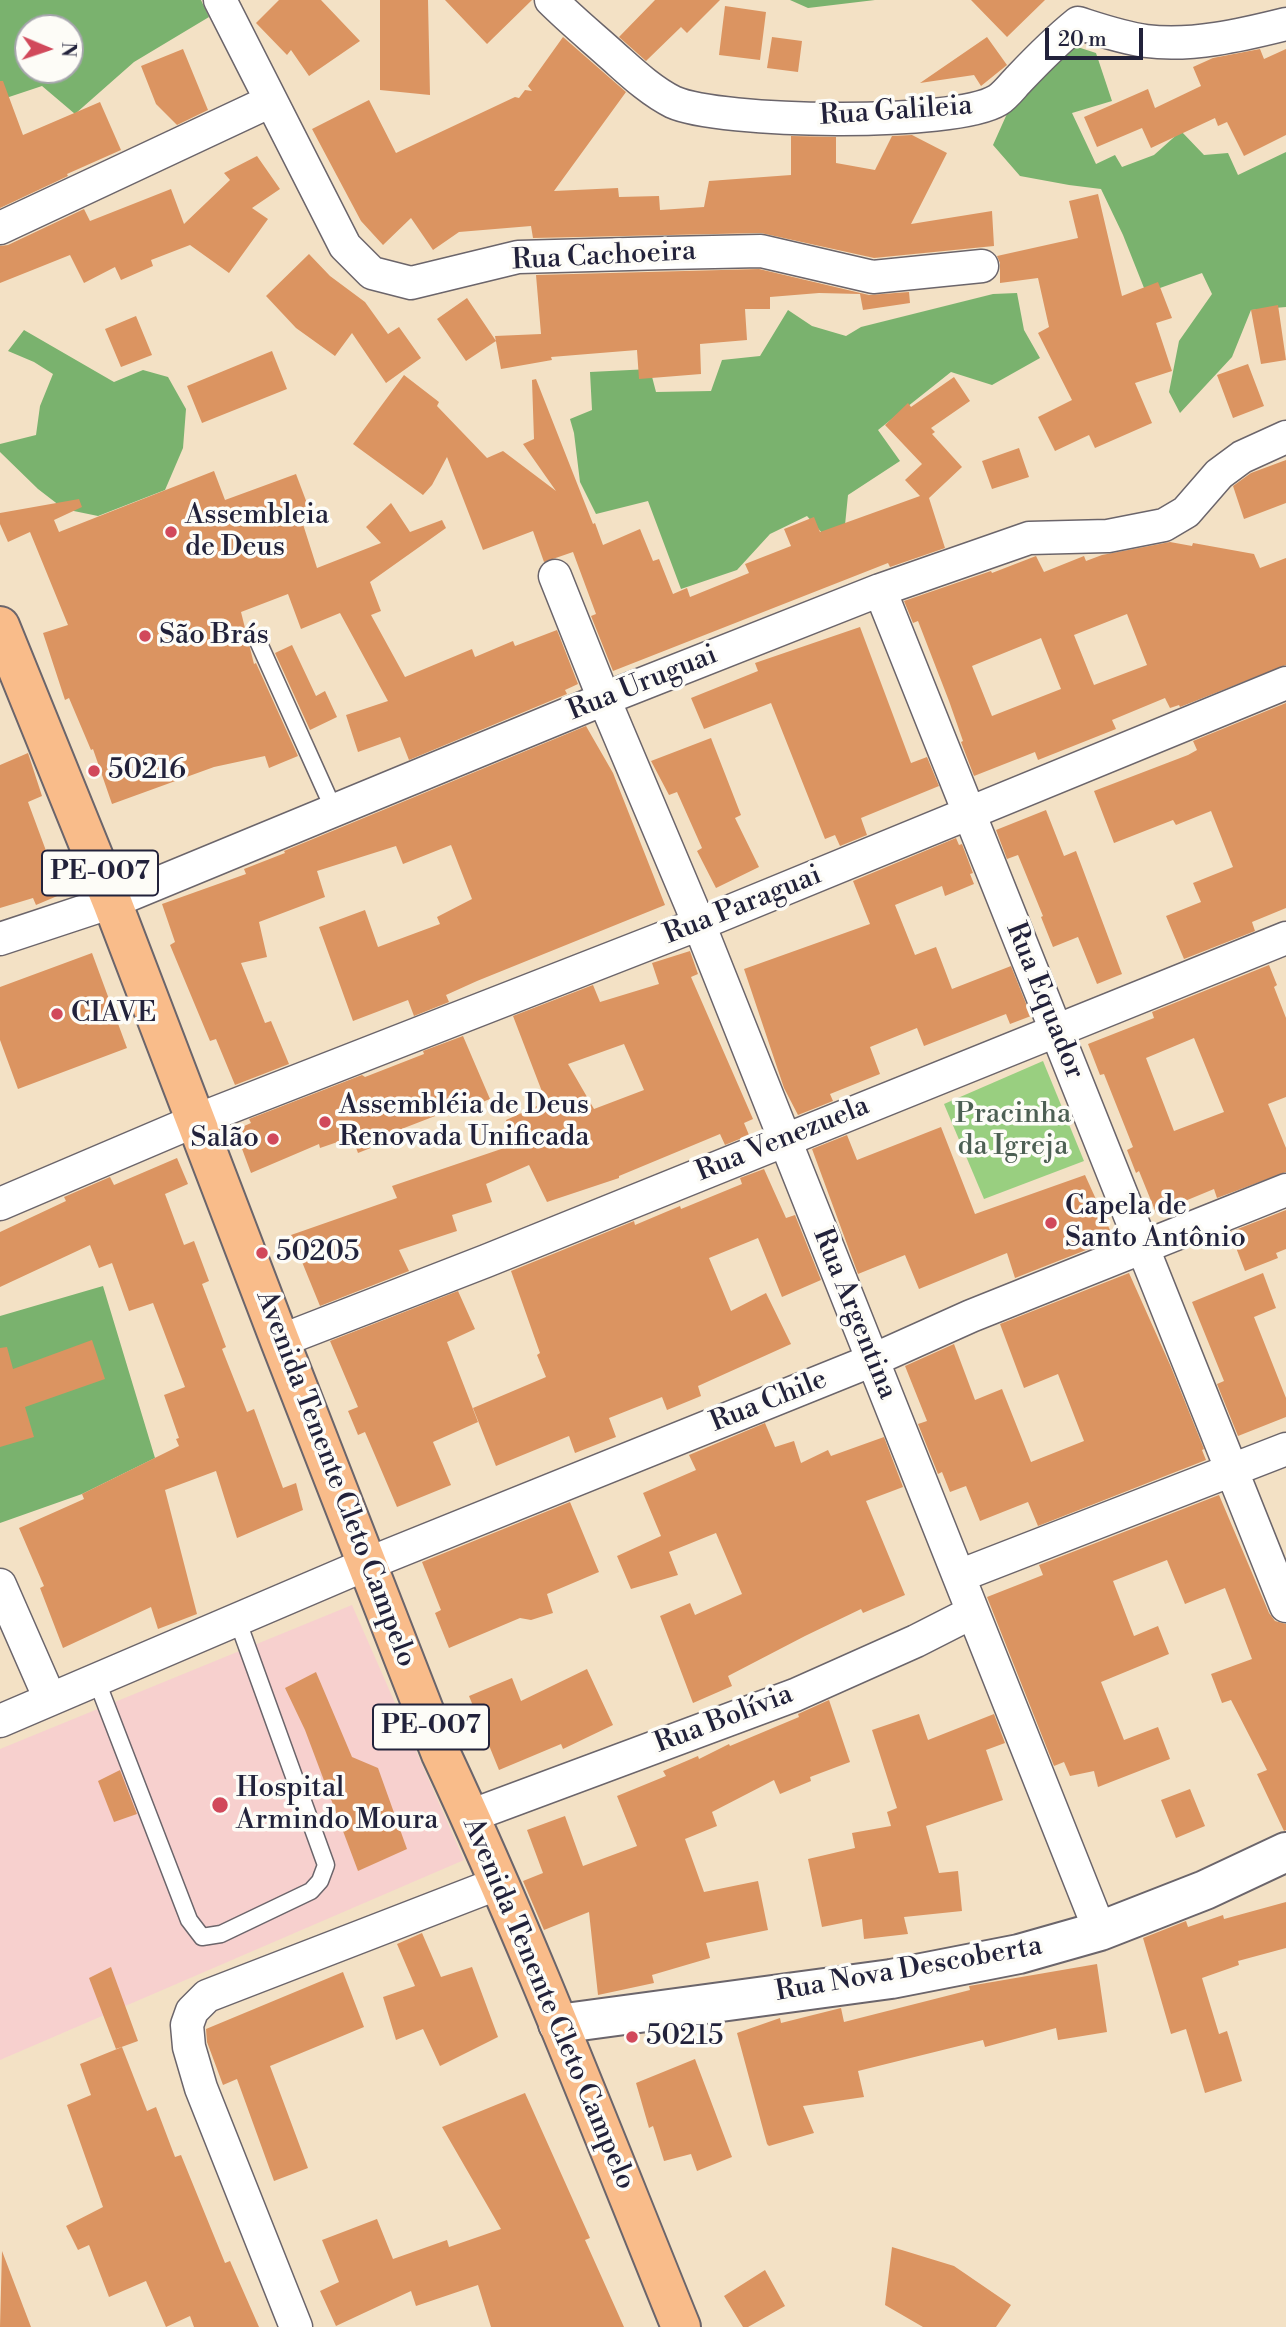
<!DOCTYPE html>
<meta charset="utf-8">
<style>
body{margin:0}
#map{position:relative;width:1286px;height:2327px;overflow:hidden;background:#f3e1c5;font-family:"Libre Bodoni",serif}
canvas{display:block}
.north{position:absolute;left:14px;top:14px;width:70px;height:70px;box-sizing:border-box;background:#fdfcf7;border:2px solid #a5a5ac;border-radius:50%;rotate:92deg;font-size:19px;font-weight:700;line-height:28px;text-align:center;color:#22223b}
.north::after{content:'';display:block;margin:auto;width:24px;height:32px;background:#d1495b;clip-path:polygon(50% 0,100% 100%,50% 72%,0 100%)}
.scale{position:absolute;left:1045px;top:28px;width:98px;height:32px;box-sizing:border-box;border:4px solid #22223b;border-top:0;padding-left:9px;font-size:21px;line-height:24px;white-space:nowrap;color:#22223b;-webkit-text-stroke:5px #fdfcf7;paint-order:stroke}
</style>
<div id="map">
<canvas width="1286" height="2327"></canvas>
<div class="north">N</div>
<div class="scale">20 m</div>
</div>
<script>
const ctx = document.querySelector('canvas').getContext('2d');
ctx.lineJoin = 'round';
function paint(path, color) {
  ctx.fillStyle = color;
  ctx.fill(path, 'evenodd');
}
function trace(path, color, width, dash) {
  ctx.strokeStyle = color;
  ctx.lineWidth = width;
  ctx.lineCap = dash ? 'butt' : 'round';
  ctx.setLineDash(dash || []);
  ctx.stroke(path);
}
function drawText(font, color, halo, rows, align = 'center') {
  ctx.font = font + ' "Libre Bodoni",serif';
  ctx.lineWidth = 7;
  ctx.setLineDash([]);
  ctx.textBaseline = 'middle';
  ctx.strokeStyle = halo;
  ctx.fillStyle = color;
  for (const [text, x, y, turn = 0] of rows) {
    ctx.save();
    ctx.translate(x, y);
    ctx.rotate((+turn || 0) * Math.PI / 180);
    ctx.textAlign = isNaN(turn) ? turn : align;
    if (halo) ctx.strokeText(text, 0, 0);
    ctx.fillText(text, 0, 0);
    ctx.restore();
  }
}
const built = new Path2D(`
 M352 1605 464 1860 0 2060V1749Z`);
const green = new Path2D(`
 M1043 1061 1084 1161 984 1199 944 1104Z`);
const forest = new Path2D(`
 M0 0H201L209 17 134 62 75 114 42 86 0 100ZM28 28H70V70H28Z
 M790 0H875L808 8Z
 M1065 43 1096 53 1112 101 1072 113 1096 164 1115 155 1122 167 1154 155 1181 131 1204 155 1228 153 1238 175 1286 152V307L1251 310 1232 357 1180 413 1169 392 1179 341 1212 294 1202 273 1146 293 1123 235 1101 189 1069 185 1020 176 993 145 1010 107Z
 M1017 293 1024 330 1040 358 992 385 951 372 878 430 900 461 848 495 845 525 823 534 807 516 770 534 737 570 681 589 648 501 596 514 580 482 574 433 570 419 592 410 590 372 650 369 656 392 711 391 722 360 760 356 788 310 812 326 846 336 861 327 993 294Z
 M24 330 114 382 143 370 168 377 186 409 183 448 165 490 98 516 64 509 38 489 0 452V444L36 435 40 406 53 374 34 362 8 351Z
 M103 1286 155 1458 82 1494 0 1523V1316Z`);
const building = new Path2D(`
 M279 0H321L360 41 309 76 291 50 287 55 256 23Z
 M380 0H428L430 95 380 90Z
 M445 0H532L487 44Z
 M655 0H720L687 33 681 27 646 61 619 37Z
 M971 0H1045L1007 37Z
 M725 6 766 12 760 60 719 55Z
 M563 37 626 92 554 191 618 188 619 197 659 196 660 210 704 207 709 181 791 175V136L836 137V163L875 170 892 136 912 135 947 153 911 224 992 211 994 246 874 258 761 233 533 238 531 226 459 232 433 250 411 218 383 245 361 221 312 129 369 100 396 153 515 97 519 98 525 90 532 91 528 86Z
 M772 37 802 41 798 72 767 68Z
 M987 37 1007 65 981 86 974 75 920 83Z
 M183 49 208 110 177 125 156 104 141 66Z
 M1260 49 1264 59 1286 49V135L1244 156 1227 122 1218 126 1215 118 1151 148 1142 128 1097 147 1084 117 1148 89 1155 108 1201 86 1193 67 1213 58Z
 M0 81H3L23 135 100 102 121 150 67 174 68 176 0 208Z
 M257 156 280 189 252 208 268 219 229 273 190 245 151 260 153 266 121 280 115 267 84 283 70 255 0 283V246L8 245 84 209 90 221 171 189 184 224 230 180 224 173Z
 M1098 194 1122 296 1158 282 1172 318 1156 323 1172 371 1135 383 1152 423 1095 448 1089 435 1055 451 1038 417 1072 400 1038 333 1049 327 1038 278 1000 283V263L997 256 1078 238 1069 201Z
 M309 254 330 276 365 302 388 334 399 327 421 358 386 383 352 333 335 356 296 328 266 296Z
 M759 269 869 295 909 292 910 303 863 310 860 294 819 293 770 297V309H745L747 340 700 344 701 374 639 379 637 350 551 357 552 360 501 369 495 336 541 334 536 275Z
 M467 298 496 341 466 361 437 319Z
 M1278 305 1286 360 1261 364 1251 310Z
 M136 316 152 355 121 367 105 329Z
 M272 351 287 389 202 423 187 386Z
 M1248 364 1264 406 1233 418 1217 375Z
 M404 375 439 402 437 406 487 458 503 451 556 491 523 444 534 439 532 380 536 379 593 524 595 523 603 545 640 529 653 561 659 559 673 594 687 588 690 597 749 573 745 564 791 546 784 529 814 517 820 532 920 496 905 480 922 464 885 425 908 403 911 407 954 377 970 401 931 428 935 432 932 434 962 467 929 498 945 548 890 567 888 563 613 671 591 616 596 614 573 552 544 562 533 531 483 550 447 457 432 485 423 495 353 444Z
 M1019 448 1029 477 992 489 982 461Z
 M1286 460V503L1244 519 1233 486 1251 473Z
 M214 471 225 500 296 474 311 514 301 518 317 568 381 543 366 527 391 503 410 532 442 520 446 528 370 582 381 611 371 615 405 677 472 649 475 657 513 641 515 646 557 630 578 684 565 690 567 694 409 760 400 737 358 752 346 715 388 701 340 613 301 629 288 594 241 612 254 664 256 663 298 756 269 768 265 756 214 767 112 804 93 749 91 750 69 698 65 700 43 633 68 625 30 532 8 542 0 524V513L79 499 82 507 54 520 59 532Z
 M1170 542 1192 546 1193 543 1254 554 1260 568 1286 558V665L1180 707 1179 705 1170 708 1165 698 1112 720 1116 729 1038 760 1035 752 974 776 961 742 963 741 949 701 918 621 913 623 904 601 991 571 992 573 1036 556 1044 572 1084 556 1086 561 1102 555ZM1127 614 1147 665 1094 685 1074 635ZM1041 638 1061 689 992 716 972 666Z
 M860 627 911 763 927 757 939 786 861 818 867 835 840 846 835 835 825 839 771 703 704 729 691 698 758 671 755 663Z
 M292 645 316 696 325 691 337 717 310 730 275 653Z
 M1286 703V908L1252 922 1255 931 1184 959 1166 916 1201 902 1193 883 1233 867 1211 811 1176 825 1173 820 1114 843 1094 791 1188 755 1197 750 1193 741Z
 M586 726 613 773 665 905 477 981 446 995 449 1002 414 1016 408 1000 353 1021 319 927 365 910 378 947 440 924 437 917 472 899 451 845 403 864 396 846 317 871 325 897 259 922 267 957 241 963 265 1023 271 1021 289 1064 235 1085 216 1039 210 1041 170 945 175 942 162 904 246 874 244 869 285 853 284 851Z
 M711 738 741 815 735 818 759 867 716 888 697 851 702 848 677 792 669 795 651 761Z
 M28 753 42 796 28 802 62 894 36 905 33 898 0 908V765Z
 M1046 810 1064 856 1076 851 1122 974 1097 984 1078 937 1053 947 1041 917 1043 916 1018 855 1007 859 996 830Z
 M956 838 959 845 962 844 973 873 970 874 974 884 945 896 942 886 895 905 915 955 936 947 952 989 1011 966 1031 1016 1010 1024 1006 1014 924 1046 917 1028 870 1047 880 1074 830 1094 833 1101 798 1115 784 1088 744 969 870 924 853 881Z
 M690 951 698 974 691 977 753 1119 744 1123 749 1135 725 1145 720 1134 619 1176V1178L547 1202 529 1165 486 1184 492 1202 452 1215 457 1231 399 1250 409 1271 320 1306 291 1235 397 1198 392 1186 516 1144 506 1120 546 1102 513 1016 593 985 600 1002 659 984 652 963ZM624 1044 644 1090 594 1109 568 1064Z
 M92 953 127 1048 18 1089 0 1040V987Z
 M1269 965 1277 985 1274 987 1286 1018V1097L1268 1104 1286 1148V1172L1217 1198 1214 1189 1156 1213 1139 1171 1136 1173 1127 1150 1133 1147 1104 1074 1100 1075 1088 1044 1154 1018 1152 1012ZM1194 1038 1224 1112 1174 1131 1146 1058Z
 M463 1036 490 1099 450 1115 448 1111 386 1135 388 1141 358 1153 352 1137 320 1148 319 1144 251 1173 235 1130 251 1123 249 1119 362 1075 365 1077 424 1054 423 1051Z
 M941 1127 975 1214 1085 1175 1114 1239 1015 1278 1007 1253 919 1289 905 1255 858 1274 812 1149 847 1135 857 1160Z
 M177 1158 188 1184 165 1194 184 1245 194 1241 209 1281 202 1284 226 1347 222 1349 247 1412 254 1409 283 1488 296 1483 303 1510 237 1538 216 1471 165 1490 197 1614 158 1629 151 1607 63 1648 40 1588 44 1586 19 1528 84 1499 82 1494 179 1446 176 1439 179 1438 164 1395 185 1387 153 1303 129 1311 112 1263 99 1268 90 1245 0 1287V1232L66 1201 64 1197 110 1177 114 1185Z
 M764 1169 786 1218 795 1215 821 1280 782 1297 758 1238 709 1258 731 1311 766 1293 791 1344 698 1386 701 1396 667 1410 662 1397 609 1418 616 1437 575 1453 569 1436 496 1466 473 1408 546 1377 537 1355 540 1353 511 1271 634 1221 635 1225 680 1206 681 1209 742 1184 740 1178Z
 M1286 1210V1249L1276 1253 1278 1258 1245 1271 1230 1232Z
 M1129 1273 1171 1367 1204 1449 1202 1450 1206 1460 1038 1526 1028 1502 980 1521 966 1486 950 1492 942 1472 938 1474 918 1424 927 1421 905 1366 954 1344 975 1400 1002 1389 1031 1462 1084 1441 1058 1374 1024 1388 1000 1324Z
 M1263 1273 1276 1308 1254 1317 1286 1398V1417L1238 1436 1217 1384 1224 1381 1192 1302Z
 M458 1291 475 1329 447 1342 478 1422 433 1442 451 1485 397 1507 365 1432 358 1435 348 1411 358 1407 330 1341Z
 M92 1340 105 1379 25 1407 34 1437 0 1447V1348L7 1347 13 1369Z
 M765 1423 775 1447 794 1441 801 1463 828 1450 831 1456 884 1437 903 1487 866 1501 905 1595 863 1613 861 1609 805 1636 728 1676 732 1686 693 1703 660 1616 690 1603 695 1615 742 1594 716 1533 669 1552 678 1575 631 1589 617 1556 661 1536 643 1493 696 1470 689 1455Z
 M1219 1495 1269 1613 1275 1621 1286 1624V1830L1284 1831 1257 1774 1267 1770 1231 1700 1222 1703 1211 1674 1252 1659 1225 1588 1185 1604 1167 1560 1113 1581 1134 1636 1158 1626 1169 1654 1101 1682 1124 1740 1158 1727 1170 1759 1098 1787 1094 1771 1070 1776 1064 1762 1054 1766 987 1597 1043 1575 1039 1565Z
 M570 1502 599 1572 547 1594 553 1613 531 1620 520 1618 449 1648 435 1613 441 1610 422 1562Z
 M587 1669 613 1725 563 1749 561 1744 499 1770 469 1696 512 1678 521 1701Z
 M316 1672 352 1757 378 1768 407 1849 358 1871 305 1730 285 1688Z
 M829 1700 850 1762 810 1777 811 1781 780 1794 774 1780 712 1812 717 1826 685 1839 704 1892 758 1881 768 1930 706 1943 710 1958 652 1975 654 1983 598 1995 589 1912 544 1930 523 1881 543 1873 527 1830 565 1816 583 1866 637 1846 617 1796 666 1776 663 1771 698 1756 699 1759 729 1744 730 1746 799 1717 798 1714Z
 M919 1714 928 1740 994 1714 1005 1743 986 1750 1003 1800 926 1826 939 1873 958 1871 962 1911 904 1917 908 1934 864 1939 862 1919 822 1927 808 1859 855 1848 852 1833 891 1826 887 1812 897 1808 872 1730Z
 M120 1770 137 1814 114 1822 98 1781Z
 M1190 1789 1205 1826 1176 1838 1161 1800Z
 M1286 1902V1948L1238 1961 1239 1965 1202 1978 1219 2034 1227 2031 1242 2081 1205 2093 1186 2029 1171 2034 1143 1938 1186 1921 1188 1927 1223 1915 1224 1919Z
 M422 1933 441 1977 472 1967 498 2037 440 2066 423 2029 396 2040 383 1997 415 1986 397 1944Z
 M1097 1964 1107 2032 1058 2040 1056 2028 985 2047 983 2040 858 2071 864 2097 803 2106 814 2133 769 2146 767 2144 737 2033 780 2018 781 2023 841 2008 844 2022 970 1990 969 1986Z
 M111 1967 138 2041 116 2049 89 1978Z
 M343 1972 364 2027 270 2066 308 2168 274 2181 237 2079 223 2085 207 2042 206 2029Z
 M122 2047 147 2111 156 2107 175 2157 181 2155 225 2263 230 2261 259 2327H194L190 2316 166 2327 146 2281 109 2297 89 2245 78 2250 66 2226 103 2207 67 2105 91 2095 80 2064Z
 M695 2059 732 2157 697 2171 691 2154 664 2161 653 2126 649 2128 636 2083Z
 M525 2093 590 2238 585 2240 624 2327H491L478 2285 416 2306 411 2291 336 2326 320 2291 339 2282 322 2240 377 2219 393 2259 447 2240 449 2247 501 2229 442 2127Z
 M892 2247 954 2266 1011 2305 996 2327H923L885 2305Z
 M2 2251 31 2327H0Z
 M765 2270 785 2306 748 2327H743L724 2296Z`);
const service = new Path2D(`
 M257 639 334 810
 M96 1679 189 1920 202 1937 221 1934 311 1891 320 1881 326 1865 237 1619`);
const minor = new Path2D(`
 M220 0 345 246 372 273 411 283 518 257 666 253 761 251 873 277 982 266
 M551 0C571 20 593 38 614 57 632 73 651 91 673 102 719 123 955 127 998 100 1006 95 1013 85 1020 78 1039 58 1057 40 1078 23 1100 30 1123 38 1146 41 1191 47 1242 35 1286 24
 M0 228 271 101
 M555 576 604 699 699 924 1100 1931
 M880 590 1286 1606
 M0 939 112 902 604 699 880 590 1029 538 1108 536 1164 525 1186 512 1219 474 1242 457 1286 437
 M0 1204 197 1120 699 924 1286 683
 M280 1341 486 1261 1286 938
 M959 1576 1286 1449
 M0 1585 50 1699
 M0 1721 367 1564 873 1360 971 1316 1286 1190
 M470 1816 795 1695 916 1641 973 1612
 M296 2327 201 2088 189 2047 187 2025 192 2011 207 1996 499 1883`);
const tertiary = new Path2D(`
 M558 2024 891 1979 1019 1954 1100 1931 1205 1890 1286 1852`);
const primary = new Path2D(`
 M0 626 112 902 280 1341 441 1754C529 1942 603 2135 681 2327`);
const markers = [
 [171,532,7,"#d1495b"],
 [145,636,7,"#d1495b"],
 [94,771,7,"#d1495b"],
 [57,1014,7,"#d1495b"],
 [325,1122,7,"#d1495b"],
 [273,1139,7,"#d1495b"],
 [1051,1223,7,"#d1495b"],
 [262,1253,7,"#d1495b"],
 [220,1805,9,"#d1495b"],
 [632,2037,7,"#d1495b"]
];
const shields = [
 [100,873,116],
 [431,1727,116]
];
const shieldNames = [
 ["PE-007",100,873],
 ["PE-007",431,1727]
];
const streetNames = [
 ["Rua Galileia",896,112,-4],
 ["Rua Cachoeira",604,257,-3],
 ["Rua Uruguai",643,684,-22],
 ["Rua Paraguai",743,906,-22],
 ["Rua Equador",1044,1001,68],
 ["Rua Venezuela",783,1140,-22],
 ["Rua Argentina",854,1314,68],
 ["Rua Chile",769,1402,-22],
 ["Avenida Tenente Cleto Campelo",335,1479,69],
 ["Rua Bolívia",724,1720,-21],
 ["Rua Nova Descoberta",909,1970,-10],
 ["Avenida Tenente Cleto Campelo",548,2004,67]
];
const poiNames = [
 ["Assembleia",185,516],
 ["de Deus",185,548],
 ["São Brás",159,636],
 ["50216",108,771],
 ["CIAVE",71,1014],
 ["Assembléia de Deus",339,1106],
 ["Renovada Unificada",339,1138],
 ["Salão",259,1139,"right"],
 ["Capela de",1065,1207],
 ["Santo Antônio",1065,1239],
 ["50205",276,1253],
 ["Hospital",236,1789],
 ["Armindo Moura",236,1821],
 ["50215",646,2037]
];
const parkNames = [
 ["Pracinha",1013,1115],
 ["da Igreja",1013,1147]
];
paint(built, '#f7d0ce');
paint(green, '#99cf80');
paint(forest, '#7ab26e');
paint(building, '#db9461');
trace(service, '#6b656b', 19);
trace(minor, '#6b656b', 35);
trace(tertiary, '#6b656b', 42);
trace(primary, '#6b656b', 42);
trace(service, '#fff', 16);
trace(minor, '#fff', 32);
trace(tertiary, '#fff', 38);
trace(primary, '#f9bc8a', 38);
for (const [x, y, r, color] of markers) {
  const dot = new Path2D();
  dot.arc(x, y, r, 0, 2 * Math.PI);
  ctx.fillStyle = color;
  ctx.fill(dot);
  trace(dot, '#fdfcf7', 2.5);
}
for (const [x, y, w] of shields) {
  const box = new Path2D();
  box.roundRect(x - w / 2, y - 22.5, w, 45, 5);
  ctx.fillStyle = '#fdfcf7';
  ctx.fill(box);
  trace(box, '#22223b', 2);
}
drawText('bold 26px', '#22223b', null, shieldNames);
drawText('28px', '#22223b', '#fdfcf7', streetNames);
drawText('28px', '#22223b', '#fdfcf7', poiNames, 'left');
drawText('28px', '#4c5f53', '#fdfcf7', parkNames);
</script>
